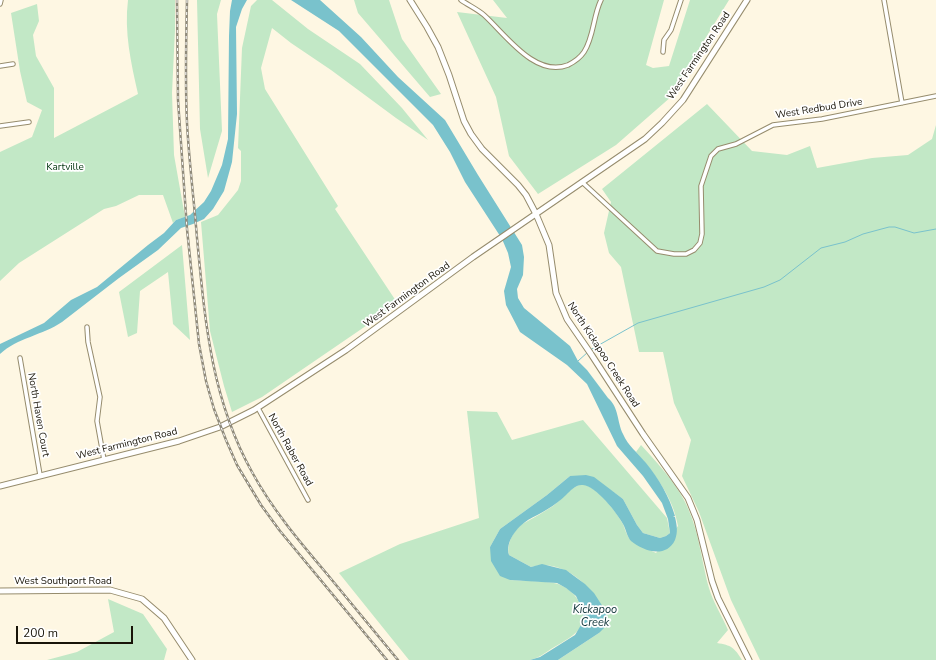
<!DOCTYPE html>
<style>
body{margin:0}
#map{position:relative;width:936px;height:660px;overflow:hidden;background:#fef7e3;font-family:"Nunito Sans",sans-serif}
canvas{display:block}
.scale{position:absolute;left:16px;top:626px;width:117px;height:18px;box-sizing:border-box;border:2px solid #181408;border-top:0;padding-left:5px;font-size:12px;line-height:14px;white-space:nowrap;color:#181408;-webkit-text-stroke:3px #fff;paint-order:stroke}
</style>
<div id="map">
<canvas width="936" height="660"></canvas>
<div class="scale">200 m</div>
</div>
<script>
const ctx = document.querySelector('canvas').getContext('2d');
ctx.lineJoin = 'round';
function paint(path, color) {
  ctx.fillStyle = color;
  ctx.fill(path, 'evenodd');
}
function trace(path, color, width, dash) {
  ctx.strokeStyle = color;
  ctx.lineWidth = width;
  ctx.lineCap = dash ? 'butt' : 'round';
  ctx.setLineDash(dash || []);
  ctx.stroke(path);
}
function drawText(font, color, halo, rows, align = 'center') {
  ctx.font = font + ' "Nunito Sans",sans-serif';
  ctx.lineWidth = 3.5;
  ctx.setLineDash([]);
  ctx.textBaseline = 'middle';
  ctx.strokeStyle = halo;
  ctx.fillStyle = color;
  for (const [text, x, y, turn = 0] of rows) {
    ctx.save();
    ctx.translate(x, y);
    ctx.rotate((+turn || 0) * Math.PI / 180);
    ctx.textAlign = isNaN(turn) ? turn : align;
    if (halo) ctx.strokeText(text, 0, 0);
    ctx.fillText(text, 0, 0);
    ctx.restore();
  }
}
const green = new Path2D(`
 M128 0H175V30L172 93 174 155 185 217 176 220 173 223 163 195H139L116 206 104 209 19 263 0 281V152L32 137 42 110 27 102 20 71 11 13 37 4 39 21 33 35 36 56 54 88V138L138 94C131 63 124 32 128 0Z
 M197 0H221L217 14 222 131 208 178 200 129Z
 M257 0H272L308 29 360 64 402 108 428 140 396 118 331 70 291 43 272 28 261 68 265 89 338 206 335 209 398 304 262 397 232 412 224 386 210 331 201 222 218 215 238 190 241 181V151L238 148 242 48 251 6Z
 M354 0H389L402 39 441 94 430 97 358 13Z
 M493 0H664L646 65 653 68 669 66 690 0H729L700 47 672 96 616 145 538 194 509 156 496 97 457 12 507 18Z
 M707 104 752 151 787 155 810 146 817 168 872 158 908 155 932 139 936 125V660H760L731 600 699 512 682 476 691 440 674 403 663 352H639L621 267 609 253 604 233 611 202 602 189Z
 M182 245 190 340 173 324 168 272 140 291 137 333 128 337 119 292Z
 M467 411 497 412 512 440 583 420 667 518 670 533 666 536 660 538 643 533 637 525 623 499 612 491 570 476 547 495 500 529 490 547 510 580C521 581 549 581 558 584 569 588 576 595 580 604 592 629 569 638 551 649 544 654 538 658 530 660H409L339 573 400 544 479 518Z
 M641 445C656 461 674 481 684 500 699 528 701 559 709 588 713 602 722 616 728 630L717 643C731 645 735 648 742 660H558L599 633 607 617C595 589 565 557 531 567L509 555C506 543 515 527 526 522 535 517 544 512 553 506 561 500 569 489 579 485 593 480 617 513 623 524 625 529 627 537 631 540 638 546 648 549 656 553L678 526C673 497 655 474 636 452Z
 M108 599 143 614 167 649 164 660H47L77 652 114 632Z`);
const water = new Path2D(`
 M232 0H247L242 9 236 27 237 114 232 162 224 191 213 209 204 219 193 224 181 228 158 250 119 278 62 322C43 335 17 338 0 354V344L44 323 71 300 97 287 148 245 164 233 176 220 190 215 204 202 211 191 222 165 228 139 229 36 230 11Z
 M291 0H320L361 37 398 77 445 120 478 175 522 245 524 257 523 275 517 289 518 298 524 308 570 346 578 361 587 370 608 398C619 407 617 422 623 434 628 446 638 453 646 463 659 479 669 496 675 516H673L675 517C677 526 678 532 675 540 666 559 643 551 631 541 627 537 626 529 623 524 617 513 596 486 583 485 576 484 570 491 566 495 555 506 541 513 528 520 517 527 505 542 509 555L531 567 542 564 566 570 585 584 594 593 603 607 607 617 605 627 599 633 564 656 558 660H530L540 657 575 635 584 620 583 611 576 596 566 588 557 583 510 580 500 576 491 561 490 547 500 529 547 495 570 476 586 475 594 477 623 499 637 525 643 533 660 538 666 536 670 533 668 519 662 503 643 476 617 446 587 384 567 365 520 332 506 305 504 291 511 267 508 253 502 239 465 182 450 152 433 125 339 31Z`);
const stream = new Path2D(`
 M590 350 638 323 764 287 780 280 821 248 845 242 863 234 889 227H895L914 233 936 229
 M578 361 588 352`);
const minor = new Path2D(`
 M461 0C468 5 477 9 484 15 505 34 535 78 568 65 574 62 580 58 584 52 594 37 593 16 601 0
 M884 0 902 103
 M0 4 1 0
 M663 52 664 40 671 30 681 0
 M0 66 13 64
 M0 126 29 122
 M582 182 657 251 674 254H686L694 250 700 243 702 234 701 186 711 156 718 149 736 144 773 125 822 119 936 96
 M87 327 88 342 100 397 97 421 104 460
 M20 358 40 475
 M258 408 308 500`);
const secondary = new Path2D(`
 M410 0 427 27 438 47 449 75 464 121 471 134 482 149 518 185 526 195 536 214 549 245 556 293 567 319 591 354 643 434 688 498 697 520 712 581 718 598 749 660
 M0 486 179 441 220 427 254 410 346 350 473 257 645 139 662 123 683 100 747 0
 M0 591 110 590 142 599 164 618 192 660`);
const rail = new Path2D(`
 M177 0 178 100 187 229 199 344 206 381 214 409 226 440 237 465 261 505 280 531 387 660
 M187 0C186 41 185 82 187 123 189 161 194 200 197 238 205 321 211 398 252 472 272 509 299 541 327 574 351 603 374 631 398 660`);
const streetNames = [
 ["West Farmington Road",699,56,-56],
 ["West Redbud Drive",819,109,-9],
 ["West Farmington Road",407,295,-36],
 ["North Kickapoo Creek Road",603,355,57],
 ["North Haven Court",38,415,80],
 ["West Farmington Road",127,444,-14],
 ["North Raber Road",290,450,61],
 ["West Southport Road",63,582]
];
const parkNames = [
 ["Kartville",65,168]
];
const waterNames = [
 ["Kickapoo",595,610],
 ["Creek",595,623]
];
paint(green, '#c2e8c6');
paint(water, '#79c2cc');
trace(stream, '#79c2cc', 1);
trace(minor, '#968c6d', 5.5);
trace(secondary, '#968c6d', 7);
trace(minor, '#fff', 3.5);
trace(secondary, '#fff', 5);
trace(rail, '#8f8a7a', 2.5);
trace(rail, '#fff', 1, [3]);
drawText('10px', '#181408', '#fff', streetNames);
drawText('10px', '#00340e', '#fff', parkNames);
drawText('italic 11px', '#0c3136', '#fff', waterNames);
</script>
